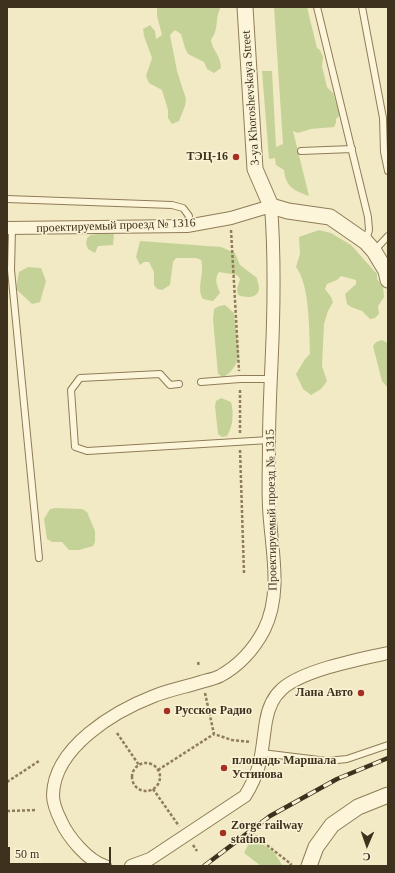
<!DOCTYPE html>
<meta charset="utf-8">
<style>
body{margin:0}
#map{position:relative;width:395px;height:873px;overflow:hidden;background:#f2eac4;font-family:Georgia,serif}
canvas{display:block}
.frame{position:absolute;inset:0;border:8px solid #3e311e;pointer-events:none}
.north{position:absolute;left:347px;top:825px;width:40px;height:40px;-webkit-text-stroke:3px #f9f2d5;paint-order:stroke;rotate:182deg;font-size:11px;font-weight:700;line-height:16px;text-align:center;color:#3e311e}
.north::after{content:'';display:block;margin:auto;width:14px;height:18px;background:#3e311e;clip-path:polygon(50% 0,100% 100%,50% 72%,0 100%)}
.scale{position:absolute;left:8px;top:847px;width:103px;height:18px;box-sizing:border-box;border:2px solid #3e311e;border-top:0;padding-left:5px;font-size:12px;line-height:14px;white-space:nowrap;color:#3e311e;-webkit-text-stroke:3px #f9f2d5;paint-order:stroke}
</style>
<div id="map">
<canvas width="395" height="873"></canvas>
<div class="frame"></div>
<div class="north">С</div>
<div class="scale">50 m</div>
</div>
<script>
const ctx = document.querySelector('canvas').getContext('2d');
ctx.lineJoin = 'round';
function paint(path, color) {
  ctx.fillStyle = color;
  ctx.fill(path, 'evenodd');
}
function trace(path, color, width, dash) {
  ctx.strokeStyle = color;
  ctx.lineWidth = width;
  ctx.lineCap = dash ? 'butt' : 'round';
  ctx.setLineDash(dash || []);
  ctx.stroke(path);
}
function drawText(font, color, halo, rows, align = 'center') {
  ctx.font = font + ' Georgia,serif';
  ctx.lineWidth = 3;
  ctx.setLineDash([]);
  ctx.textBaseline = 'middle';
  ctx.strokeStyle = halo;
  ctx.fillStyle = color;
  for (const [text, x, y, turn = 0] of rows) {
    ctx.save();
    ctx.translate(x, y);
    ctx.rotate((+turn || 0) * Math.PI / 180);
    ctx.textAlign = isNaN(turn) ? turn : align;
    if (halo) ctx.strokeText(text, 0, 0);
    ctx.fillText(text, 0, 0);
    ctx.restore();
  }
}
const green = new Path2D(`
 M157 7H221C214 19 220 27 211 40 213 52 220 53 221 68L214 73 207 69 204 62 188 54 185 48 181 34 175 30 170 35 177 71 186 99 185 106 179 121 172 124 168 118V110L162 90 149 83 146 76 152 58 144 36 143 29 150 25 155 31 156 39 162 35 157 16Z
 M274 7H307L317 48 320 50 323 57 322 66 327 87 333 93 340 115 336 119V123L334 127 311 129 298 133 293 131 309 196C294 190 286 188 284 170L276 165 275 158 269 159 262 71H272L276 147 283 144Z
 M319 230 331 233 351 245 377 274V279L383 287 384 297 378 306 379 314 375 318 370 319 362 311 351 307 347 304 345 294 356 284V280L341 276 337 280 327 284 325 289 331 297 333 302 328 311 324 324 322 366 327 381 321 389 311 395 303 389 296 374 305 359 310 354C309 331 310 285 296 267L300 254 299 237Z
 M97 234H114L113 245 98 246 95 253 88 249 86 244 87 238 91 235Z
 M140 241 221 247 235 253 240 265 257 278C257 281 259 284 259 288 259 299 245 298 238 295L237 289 240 279 237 275 219 272C214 279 217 285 220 293L213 301 203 299C196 289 205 272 201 260L196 258H176L173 262 170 285 162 290 157 289 154 285V272L149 262H144L140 265 136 257Z
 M28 267 41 268 46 281 40 302 32 304 16 289 19 272Z
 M225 305 234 313 239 355C237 364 231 374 223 377L218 374 213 319 214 309 219 306Z
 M382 340 388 343V388L382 381 373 346 376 342Z
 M221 398 231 402C234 414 233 426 227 436L222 437 218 434 215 406 216 401Z
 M56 508 82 509 87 512 95 531V542L93 546 79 550H69L62 542H52L47 539 44 519 50 509Z
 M259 842 274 852 282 865 281 866H261L244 853 249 843Z`);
const path = new Path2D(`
 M231 230 239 371
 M240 433V388
 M240 450 244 573
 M198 662 199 666
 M205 693 214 734 232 740 251 742
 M117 733 139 765
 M132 777a14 14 0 1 1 28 0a14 14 0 1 1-28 0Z
 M158 770 214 734
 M7 782 39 761
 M153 789 179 826
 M7 811 36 810
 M241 822 249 831 291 864 290 866
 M193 845 197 851`);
const service = new Path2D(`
 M317 7 368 217 369 230 366 241
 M362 7 383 118 384 152 388 171
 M301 151 352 149
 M7 199 172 205 183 208 189 216 187 226
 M12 229 11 270 39 558
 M374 251 388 236
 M201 382 240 379H271
 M179 384 170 385 160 374 80 378 71 390 75 447 87 451 269 440
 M262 753 327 761 347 759 388 745`);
const minor = new Path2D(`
 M7 228 187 226 231 218 271 206C274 245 274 284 273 323 272 363 269 403 269 443 269 465 268 486 269 507 271 548 283 592 264 630 254 649 238 666 220 676 214 679 207 680 201 682 185 687 169 690 154 696 115 711 54 747 53 795 53 804 57 813 61 821 68 837 88 861 105 866
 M131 866 150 859 245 796C263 767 261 752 266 721 268 709 273 697 282 689 303 670 360 659 388 653`);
const tertiary = new Path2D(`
 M245 7 255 169 271 206 288 211 330 217 366 242 374 251 386 271 388 280
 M309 866 316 847 332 825 358 807 388 795`);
const rail = new Path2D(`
 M204 866 270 816 337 779 388 758`);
const markers = [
 [236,157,4,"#a53022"],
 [361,693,4,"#a53022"],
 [167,711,4,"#a53022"],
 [224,768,4,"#a53022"],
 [223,833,4,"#a53022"]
];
const streetNames = [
 ["3-ya Khoroshevskaya Street",251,98,-94],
 ["проектируемый проезд № 1316",116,226,-2],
 ["Проектируемый проезд № 1315",272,510,-91]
];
const poiNames = [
 ["ТЭЦ-16",228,157,"right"],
 ["Лана Авто",353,693,"right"],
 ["Русское Радио",175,711],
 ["площадь Маршала",232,761],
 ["Устинова",232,775],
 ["Zorge railway",231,826],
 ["station",231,840]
];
paint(green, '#c5d297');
trace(service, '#8f7c58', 8);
trace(minor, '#8f7c58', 14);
trace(tertiary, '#8f7c58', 17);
trace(path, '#8f7c58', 2.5, [3, 2]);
trace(service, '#fcf5d9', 6);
trace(minor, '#fcf5d9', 12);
trace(tertiary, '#fcf5d9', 15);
trace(rail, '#3e311e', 4.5);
trace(rail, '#f9f2d5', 3, [9]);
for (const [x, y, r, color] of markers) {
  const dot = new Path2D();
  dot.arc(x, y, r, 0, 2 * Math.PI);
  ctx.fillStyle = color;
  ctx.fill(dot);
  trace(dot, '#f9f2d5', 1.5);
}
drawText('12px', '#3e311e', '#f9f2d5', streetNames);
drawText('bold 12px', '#3e311e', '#f9f2d5', poiNames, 'left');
</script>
